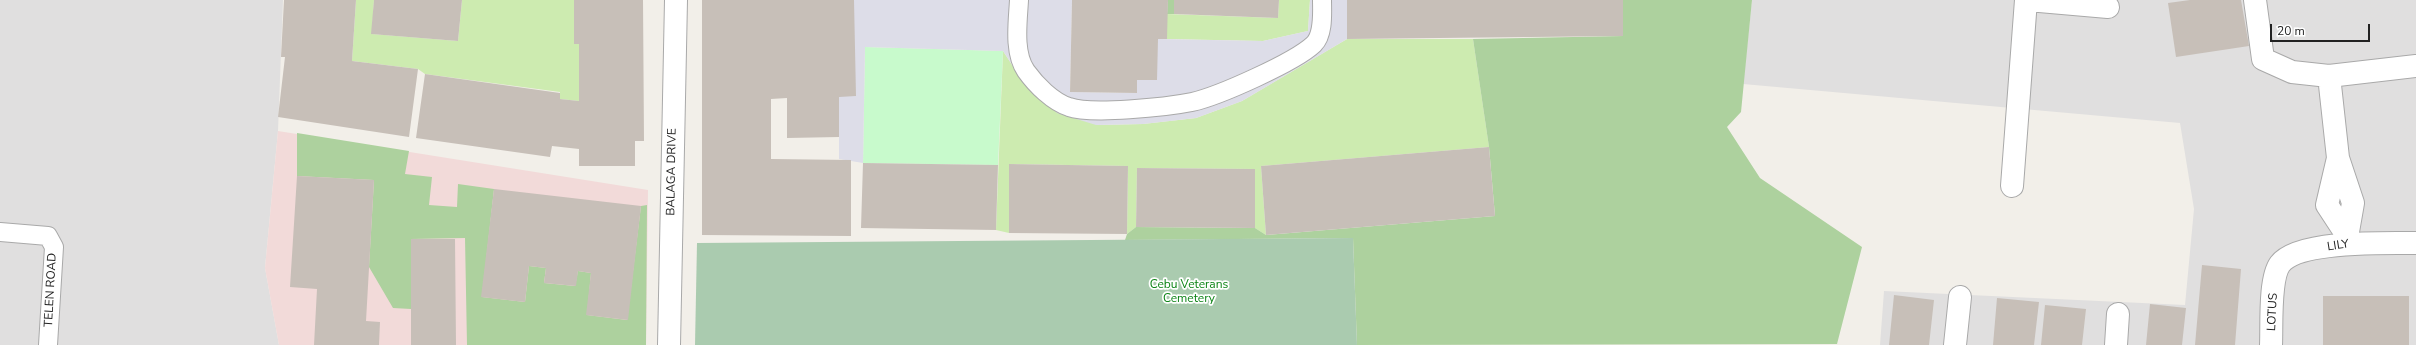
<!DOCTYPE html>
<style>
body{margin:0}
#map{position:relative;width:2416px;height:345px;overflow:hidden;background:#f2efe9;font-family:"Nunito Sans",sans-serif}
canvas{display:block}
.scale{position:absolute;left:2270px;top:24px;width:100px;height:18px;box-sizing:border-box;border:2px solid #222;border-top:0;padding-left:5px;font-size:12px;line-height:14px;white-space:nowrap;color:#222;-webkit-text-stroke:3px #fff;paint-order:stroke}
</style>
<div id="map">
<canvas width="2416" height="345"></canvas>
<div class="scale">20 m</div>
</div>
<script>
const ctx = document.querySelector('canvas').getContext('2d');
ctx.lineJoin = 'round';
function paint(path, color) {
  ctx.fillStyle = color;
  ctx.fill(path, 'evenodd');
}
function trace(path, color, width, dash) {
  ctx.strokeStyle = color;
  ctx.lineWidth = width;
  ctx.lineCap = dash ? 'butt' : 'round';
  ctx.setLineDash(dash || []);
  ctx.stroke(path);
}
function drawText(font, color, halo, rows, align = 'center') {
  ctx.font = font + ' "Nunito Sans",sans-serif';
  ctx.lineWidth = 3.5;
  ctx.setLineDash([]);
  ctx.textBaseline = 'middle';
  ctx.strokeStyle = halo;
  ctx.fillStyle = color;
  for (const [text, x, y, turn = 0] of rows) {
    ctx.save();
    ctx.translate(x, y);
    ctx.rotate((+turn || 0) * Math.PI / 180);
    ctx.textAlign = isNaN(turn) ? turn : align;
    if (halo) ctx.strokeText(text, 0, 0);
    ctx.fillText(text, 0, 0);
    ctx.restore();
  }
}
const residential = new Path2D(`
 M0 0H283L278 131 265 268 279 345H0Z
 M1752 0H2416V345H1880L1884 291 2185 305 2194 209 2180 123 1743 84Z`);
const commercial = new Path2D(`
 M278 131 648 190 646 345H279L265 268Z`);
const grass = new Path2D(`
 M356 0H374L372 34 458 41 462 0H574V43L579 44V101L560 99V92L425 74 418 69 352 61Z
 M1279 0H1310L1308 31 1263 41 1167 39V14L1278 18Z
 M1347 39H1473L1489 147 1261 166 1266 235 1255 228V169L1137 168 1136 227 1127 234 1128 166 1010 164 1009 233 996 230 1003 51 1020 77 1097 125 1143 124 1196 118 1242 101Z`);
const forest = new Path2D(`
 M1168 0H1174V14H1167Z
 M1623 0H1752L1741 112 1727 127 1760 178 1862 247 1837 344 1357 345 1353 238 1125 240 1127 234 1136 227 1255 228 1266 235 1495 216 1489 147 1473 39 1623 36Z
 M297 133 409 151 405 174 432 177 429 205 457 207 458 184 494 189 482 297 525 302 529 266 546 268 544 283 575 286 578 271 591 273 587 315 627 320 641 206 647 205 646 345H467L465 238 411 239V309L393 308 369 267 374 180 297 176Z`);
const cemetery = new Path2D(`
 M1353 238 1357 345H695L697 243Z`);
const park = new Path2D(`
 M865 47 1003 51 998 165 863 163Z`);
const plaza = new Path2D(`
 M854 0H1072L1070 92 1137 93V80L1158 39 1263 41 1308 31 1310 0H1347V39L1242 101 1196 118 1143 124 1096 125 1057 113 1020 77 1003 51 865 47 863 163 839 159V97Z`);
const building = new Path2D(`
 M284 0H356L352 61 418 69 409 137 278 117 285 57H281Z
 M374 0H462L458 41 371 34Z
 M574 0H643L644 141H635V166H579V149L552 146 550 157 416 138 425 74 560 93V99L579 101V44H574Z
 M702 0H854L856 96 839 97V137L787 138V98L771 99V159L851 160V236L702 235Z
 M1072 0H1168L1167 39H1158L1157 80H1137V93L1070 92Z
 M1174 0H1279L1278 18 1174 14Z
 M1347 0H1623V36L1347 39Z
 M2190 0H2241L2249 46 2176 57 2168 3Z
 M1489 147 1495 216 1266 235 1261 166Z
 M863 163 998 165 996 230 861 228Z
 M1009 164 1128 166 1127 234 1009 233Z
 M1137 168 1255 169V228L1136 227Z
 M297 176 374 180 366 321 380 322 379 345H314L317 289 290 287Z
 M494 189 641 206 628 320 586 315 591 273 578 271 576 286 544 283 546 268 529 266 525 302 481 297Z
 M411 239H455L456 345H411Z
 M2202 265 2241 269 2235 345H2195Z
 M1894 295 1934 300 1929 345H1889Z
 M2323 296H2409V345H2323Z
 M1997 298 2039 302 2034 345H1993Z
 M2150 304 2186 308 2182 345H2146Z
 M2045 305 2086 309 2082 345H2041Z`);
const lane = new Path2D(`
 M1019 0C1018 21 1013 52 1026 71 1036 85 1053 102 1069 107 1091 115 1167 107 1192 102 1219 96 1295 62 1314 44 1324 34 1322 12 1322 0
 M0 232 48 236 54 247 48 345`);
const street = new Path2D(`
 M2028 0 2108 7
 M2255 0 2263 59 2292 72 2329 76 2416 66
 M2329 76 2338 158 2353 203 2346 243
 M2338 158 2327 205 2346 234
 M2012 186 2026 0
 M669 345 676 0
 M1955 345 1960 297
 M2116 345 2118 314
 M2271 345C2272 326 2269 279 2280 264 2298 240 2387 243 2416 243`);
const streetNames = [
 ["BALAGA DRIVE",672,172,-89],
 ["LILY",2338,246,-9],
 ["TELEN ROAD",51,290,-87],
 ["LOTUS",2273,312,-87]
];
const parkNames = [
 ["Cebu Veterans",1189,285],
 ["Cemetery",1189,299]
];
paint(residential, '#e0dfdf');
paint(commercial, '#f2dad9');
paint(grass, '#cdebb0');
paint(forest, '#add19e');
paint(cemetery, '#aacbaf');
paint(park, '#c8facc');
paint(plaza, '#dddde8');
paint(building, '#c7bfb8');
trace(lane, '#a9a9a9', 20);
trace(street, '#a9a9a9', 24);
trace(lane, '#fff', 18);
trace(street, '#fff', 22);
drawText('12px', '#222', '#fff', streetNames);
drawText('12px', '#0c8416', '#fff', parkNames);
</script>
